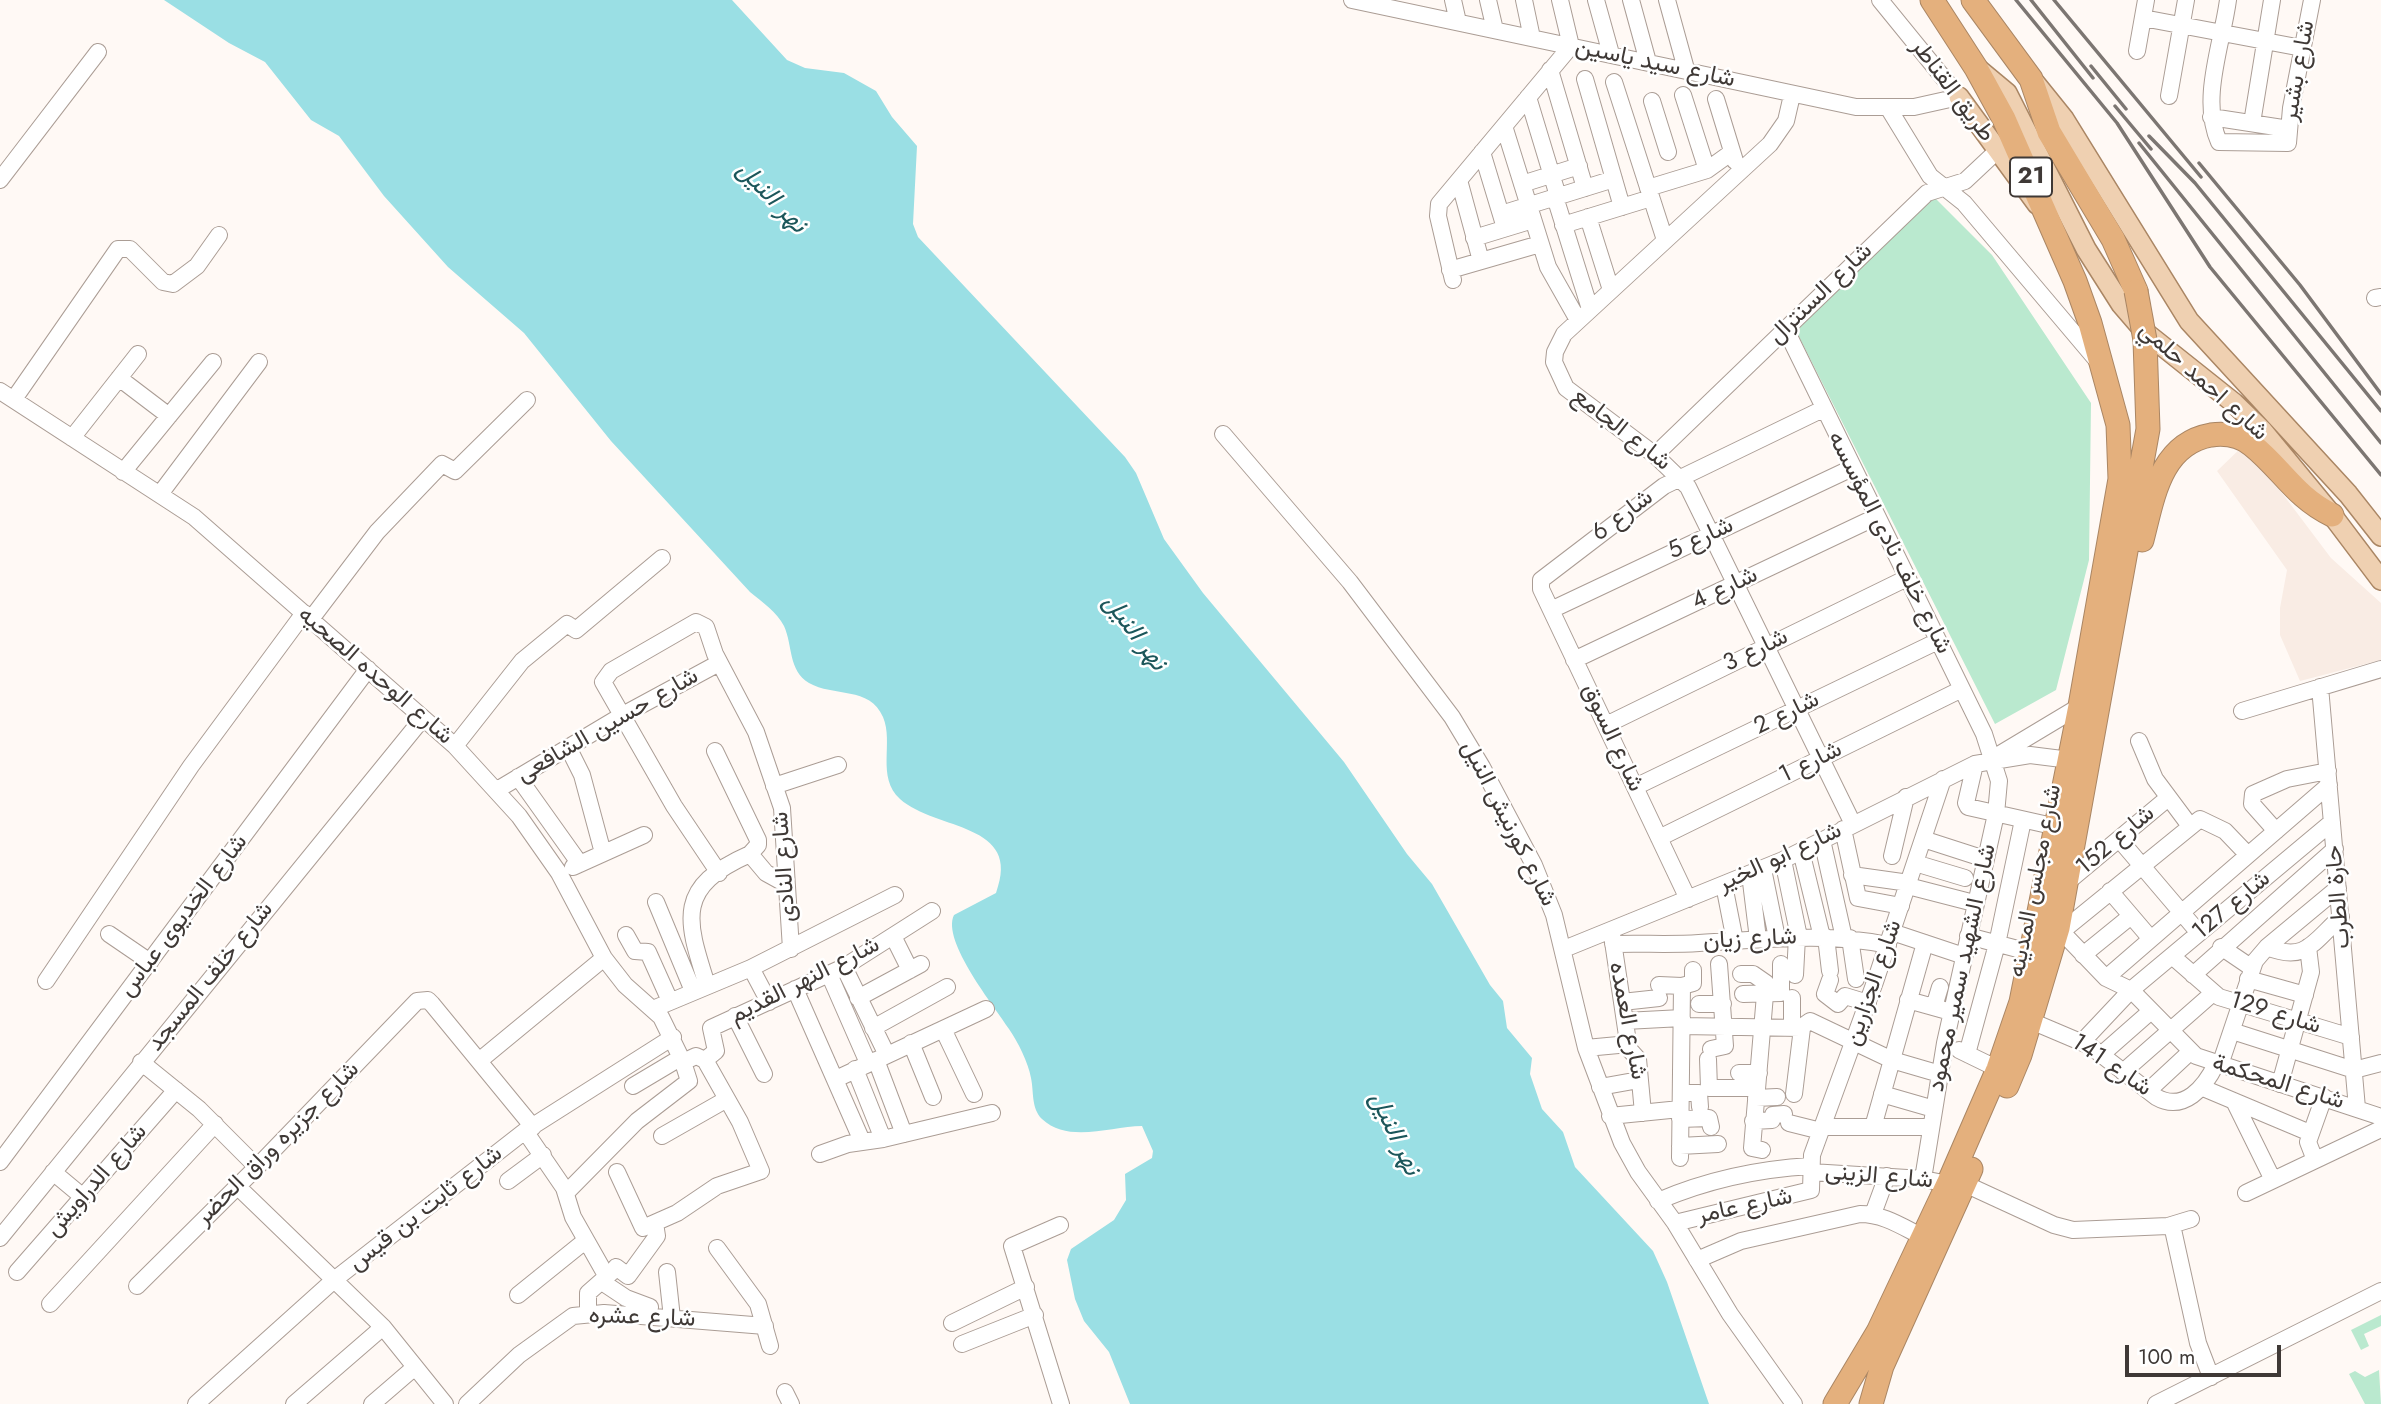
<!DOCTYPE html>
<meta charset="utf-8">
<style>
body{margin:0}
#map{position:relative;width:2381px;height:1404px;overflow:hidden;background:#fff9f5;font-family:Jost,sans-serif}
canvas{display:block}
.scale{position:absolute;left:2125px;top:1345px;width:156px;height:32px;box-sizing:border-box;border:4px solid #3f3936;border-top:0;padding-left:9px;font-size:21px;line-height:24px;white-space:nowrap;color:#3f3936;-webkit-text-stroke:5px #fff;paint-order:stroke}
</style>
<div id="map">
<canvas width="2381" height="1404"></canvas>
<div class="scale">100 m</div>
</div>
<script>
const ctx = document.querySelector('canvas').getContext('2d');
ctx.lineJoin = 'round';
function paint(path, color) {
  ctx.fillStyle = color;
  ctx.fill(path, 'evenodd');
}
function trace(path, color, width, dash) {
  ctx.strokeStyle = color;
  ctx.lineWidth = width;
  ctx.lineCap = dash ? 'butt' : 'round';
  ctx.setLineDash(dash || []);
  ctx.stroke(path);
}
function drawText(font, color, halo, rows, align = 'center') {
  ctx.font = font + ' Jost,Vazirmatn,sans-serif';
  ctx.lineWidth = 5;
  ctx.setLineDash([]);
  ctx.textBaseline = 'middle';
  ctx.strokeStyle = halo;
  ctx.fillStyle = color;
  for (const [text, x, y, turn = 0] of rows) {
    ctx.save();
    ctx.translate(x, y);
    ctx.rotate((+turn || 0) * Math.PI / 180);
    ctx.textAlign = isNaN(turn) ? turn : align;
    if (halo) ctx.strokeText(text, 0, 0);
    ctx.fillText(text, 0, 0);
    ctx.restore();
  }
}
const built = new Path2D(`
 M2245 444 2331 558 2381 603V660L2300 681 2280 635V608L2287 570 2217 471Z`);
const green = new Path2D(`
 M1933 196 1992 255 2091 403 2089 560 2056 690 1995 724 1793 325Z
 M2381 1315V1326L2364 1334 2369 1346 2361 1350 2351 1330Z
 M2379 1370 2381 1404H2365L2349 1374 2355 1371 2365 1377Z`);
const water = new Path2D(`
 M164 0H732L787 60 805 68 844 73 876 91 892 117 917 146 913 224 918 237 1125 457 1136 473 1164 539 1203 593 1344 762 1407 854 1432 884 1490 985 1503 1001 1507 1028 1532 1058 1530 1074 1542 1109 1563 1132 1575 1167 1653 1251 1667 1282 1709 1404H1130L1109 1352 1084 1321 1075 1299 1067 1260 1071 1249 1114 1220 1126 1200 1125 1174 1152 1158 1153 1151 1142 1126C1111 1126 1069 1144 1042 1119 1031 1108 1034 1092 1031 1078 1028 1062 1018 1042 1009 1029 995 1007 941 941 954 915L996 893C1023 822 936 831 900 799 876 777 894 743 883 717 870 686 833 697 809 683 788 670 793 646 784 626 777 612 762 602 750 592L611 441 524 333 448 267 384 196 339 136 311 120 265 62 229 43Z`);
const minor = new Path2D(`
 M1352 0 1856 107H1914L1959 97 1880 0
 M1453 0 1458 22
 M1488 0 1495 30
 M1524 0 1532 38
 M1596 0 1611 54
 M1631 0 1648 62
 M1667 0 1686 69
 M2228 0C2222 45 2200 99 2219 142L2288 143 2291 108 2312 0
 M2143 18 2302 48
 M2137 51 2146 0
 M1550 70 1585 188
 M1585 79 1622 207
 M1614 82 1665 240
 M1683 95 1707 170
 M1792 95 1786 121 1770 144 1564 334 1555 352 1554 362 1566 388 1655 455 1688 487 1853 824
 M2169 96 2186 0
 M1528 97 1558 196
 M1716 99 1735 161
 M1652 101 1668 152
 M1889 109 1930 176 1964 203 2100 364
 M2211 117 2289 129
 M2252 123 2272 0
 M1504 126 1548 267 1578 320
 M1482 152 1505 228
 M0 180 98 52
 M1459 180 1481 261
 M1522 184 1579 166
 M1648 188 1707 170 1732 152
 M1555 197 1590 309
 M1501 214 1614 179
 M1588 217 1611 290
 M1563 225 1651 198
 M1474 238 1533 220
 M1450 270 1540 244
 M1453 280 1438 216 1439 204 1571 46 1560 0
 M2375 298 2381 297
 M1785 328 1984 734 1999 781 1996 814 1945 1043 1923 1179
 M119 378 169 416
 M0 391 194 517 455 746 519 816 559 873 604 958 625 985 661 1017 683 1062 696 1056 705 1060 740 1122 761 1171 717 1186 677 1213 643 1228 617 1172
 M14 399 118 249H130L163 282 173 284 197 266 219 235
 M1223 434 1350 582 1452 717 1482 767 1534 865 1554 915 1586 1048 1622 1143 1638 1172 1675 1223 1730 1314 1794 1404
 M72 438 138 354
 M1655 455 1927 193 1965 181 1997 151
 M123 472 213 362
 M160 494 259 362
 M1551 610 1852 468
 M311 619 377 532 442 464 455 471 527 400
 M1574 660 1876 517
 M2320 687 2357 1108
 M2242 711 2381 669
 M1606 725 1907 578
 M2139 741 2155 779 2190 826
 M455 746 522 661 567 624 576 630 662 558
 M568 747 582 775 603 853
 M715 751 758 840V845L750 854
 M2000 754 2080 706
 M1975 764 1966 803 1968 807 2057 827
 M518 777 580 864
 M774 786 838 765
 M1635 787 1938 641
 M497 790 621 716 719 663
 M1843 829 1858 898 1901 906
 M2276 831 2252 804 2253 794 2287 779 2328 771
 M1659 838 1962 689
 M1923 839 1985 859
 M2119 839 2199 933
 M1822 840 1844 938
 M1801 851 1822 937
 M1892 856 1906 797
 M1783 860 1799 937
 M1915 863 1965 878
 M573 867 644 835
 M1763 869 1777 938
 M719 873 674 806 603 682 611 671 696 622 706 627 715 654 756 732 782 808 791 949
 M1750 874 1758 939
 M1852 875 1909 883
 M2065 884 2168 798
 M1724 885 1735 941
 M1908 886 1974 903
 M2110 891 2151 939
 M1688 899 1541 589V580L1664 486 1823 409
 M656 902 693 991
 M2058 928 2106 978 2131 990 2196 1056 2381 1117
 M1892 932 1964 956
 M2061 932 2200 819 2225 831 2248 855
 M109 934 150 962
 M626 935 635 951 648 952 670 1001
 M1612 935 1629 1049 1638 1059 1643 1113
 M893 936 910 970
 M1968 936 2033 953
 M1826 937 1830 971
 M1850 938 1856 979
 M1613 944C1642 943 1670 945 1699 943 1763 940 1824 932 1888 945
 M2221 947 2252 968
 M2267 947C2306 963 2313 942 2341 917
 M1564 949 1783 860 1975 764 2030 755 2070 760
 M2083 955 2131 916
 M2172 956 2219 997 2351 1037
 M844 967 887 1055
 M751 968 769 1002
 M829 974 868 1063
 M1741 974H1753L1766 983 1752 1148 1762 1150
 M1795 975 1797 937
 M2193 975 2335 849
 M2106 978 2329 785
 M2248 979 2305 995
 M1830 980 1825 994 1838 1004 1845 996 1868 1003
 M46 981 191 766 304 613
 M707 985C686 919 675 887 750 854L766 873 786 884
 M1659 985 1682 986 1680 1158
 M1682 986 1693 983V970
 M795 989 862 1141
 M1743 994 1781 993V964
 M858 998 921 964
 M1908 1000 1951 1012
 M1622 1002 1659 998
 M1699 1004H1723
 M1934 1007 1940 987
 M653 1009 751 968 895 895
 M735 1016 764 1074
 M1625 1021 1682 1018
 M2031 1021 2090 1046 2156 1097C2184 1113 2205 1087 2216 1064
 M1682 1026 1800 1028 1810 1021 1892 1060 1940 1074
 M873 1028 947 987
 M1792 1028V998
 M943 1029 974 1094
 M2232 1031 2354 1070 2381 1063
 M2082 1042 2131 990 2332 822
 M911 1043 933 1097
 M1586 1048 1629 1044
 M1711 1049 1725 1046 1719 964
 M1959 1050 1998 1069
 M1967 1054 1997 944 2023 820
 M2101 1055 2151 1011
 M1708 1059 1709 1088H1757
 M705 1060 716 1051 711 1028 844 967 932 911
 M876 1060 904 1134
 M479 1061 604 958
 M141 1062 199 1109 257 1167
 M2220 1065 2255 961 2267 947 2338 888
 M855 1069 883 1139
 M2123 1072 2213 993
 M1739 1073H1759
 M836 1079 986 1009
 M2280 1084 2311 972 2308 947
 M633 1086 680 1058
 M1600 1087 1639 1080
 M2203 1088 2310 1133
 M2148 1091 2190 1052
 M1681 1093H1699L1700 1107
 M1794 1094 1802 1028
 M1882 1094 1934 1109
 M1756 1098 1777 1097
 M2234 1101 2273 1180
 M1610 1116 1680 1109
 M1680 1119 1709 1118 1711 1127
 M1753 1121 1772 1120 1773 1115 1784 1114
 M1789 1123 1821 1131
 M1823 1127H1931
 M1873 1127 1925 943
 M525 1131 564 1188 573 1217 607 1277
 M662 1136 727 1099
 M1680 1146 1718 1144
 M820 1154 848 1144 883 1139 992 1113
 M2315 1160 2308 1142 2324 1097
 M0 1162 368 669
 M53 1172 83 1197
 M1811 1172 1923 1179 1948 1184
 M508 1181 543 1155
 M1965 1184 2054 1225 2073 1230 2168 1226 2191 1219
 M237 1186 383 1327 445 1404
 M566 1193 637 1121 689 1081 683 1062
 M2246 1193 2381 1129
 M1658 1201C1707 1180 1757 1169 1811 1166
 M1873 1214 1887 1176
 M1675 1223 1811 1190 1812 1155 1875 982 1943 779
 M1060 1225 1012 1246 1061 1404
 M2172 1225 2198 1343 2211 1377
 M0 1238 423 718
 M717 1248 758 1304 770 1346
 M1697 1260 1741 1241 1860 1214C1883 1214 1901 1226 1921 1236
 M616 1267 628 1276 657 1236 655 1223
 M17 1272 176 1090
 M667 1272 672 1318
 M602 1282 626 1298 650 1307
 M137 1286 257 1167 417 1001 428 1000 432 1004 533 1127
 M518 1295 585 1241
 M50 1304 215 1124
 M588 1313V1293L613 1271
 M952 1323 1026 1287
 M962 1344 1035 1315
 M785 1392 791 1404
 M196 1404 334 1280 525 1131 673 1037
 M294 1404 383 1327
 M372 1404 415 1367
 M467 1404 519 1355 573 1316 604 1313 765 1326
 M2156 1404 2381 1291`);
const major = new Path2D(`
 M1977 68 2007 93 2086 249 2121 304 2146 333 2234 403 2262 430 2332 515 2381 580
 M2035 83 2064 119 2189 321 2348 494 2381 536
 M1959 97 2037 204`);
const highway = new Path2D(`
 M1973 0 2031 79 2049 132 2113 239 2136 291
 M2142 540C2153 498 2160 444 2211 435 2226 433 2241 436 2252 445 2282 469 2295 497 2332 515
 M2007 1086 2020 1055 2058 928 2148 429 2145 340
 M1835 1404 1878 1332 1948 1184 1998 1069 2021 1002 2080 706 2120 479 2118 425 2090 323 2075 281 2004 119 1976 68 1932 0
 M1871 1404 1882 1366 1971 1169`);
const rail = new Path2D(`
 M2016 0 2117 123 2210 267 2381 475
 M2031 0 2093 78
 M2054 0 2201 177
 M2091 66 2126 109
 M2115 106 2151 149
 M2149 136 2195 183 2381 411
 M2139 143 2381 443
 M2199 163 2300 285 2381 394`);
const highwayBridge = new Path2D(`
 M2136 291 2145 340`);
const shields = [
 [2031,177,42]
];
const shieldNames = [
 ["21",2031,177]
];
const streetNames = [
 ["شارع سيد ياسين",1655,64,12],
 ["شارع بشير",2299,71,-80],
 ["طريق القناطر",1952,91,53],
 ["شارع السنترال",1821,294,-44],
 ["شارع احمد حلمي",2203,382,42],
 ["شارع الجامع",1621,430,38],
 ["شارع 6",1623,516,-37],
 ["شارع 5",1701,539,-25],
 ["شارع خلف نادى المؤسسه",1889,543,63],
 ["شارع 4",1725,589,-25],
 ["شارع 3",1756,651,-26],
 ["شارع الوحده الصحيه",375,676,41],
 ["شارع 2",1787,714,-26],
 ["شارع حسين الشافعى",608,726,-30],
 ["شارع السوق",1612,738,65],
 ["شارع 1",1811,763,-26],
 ["شارع كورنيش النيل",1508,824,63],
 ["شارع 152",2116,841,-40],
 ["شارع ابو الخير",1780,858,-25],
 ["شارع النادى",785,867,-94],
 ["شارع مجلس المدينه",2036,881,-79],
 ["حارة الطرب",2339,897,-95],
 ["شارع 127",2232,906,-40],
 ["شارع الخديوى عباس",184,916,-53],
 ["شارع زيان",1750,940,-3],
 ["شارع الشهيد سمير محمود",1963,968,-78],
 ["شارع خلف المسجد",211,977,-51],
 ["شارع النهر القديم",805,981,-27],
 ["شارع الجزارين",1874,983,-71],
 ["شارع 129",2275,1014,17],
 ["شارع العمده",1627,1021,79],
 ["شارع 141",2111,1066,34],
 ["شارع المحكمة",2278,1083,17],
 ["شارع جزيره وراق الحضر",278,1144,-45],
 ["شارع الزينى",1879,1177,5],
 ["شارع الدراويش",97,1181,-49],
 ["شارع عامر",1745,1207,-12],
 ["شارع ثابت بن قيس",426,1209,-38],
 ["شارع عشره",642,1318,2]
];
const waterNames = [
 ["نهر النيل",771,198,46],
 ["نهر النيل",1134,633,53],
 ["نهر النيل",1394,1134,65]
];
paint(built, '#f9ece4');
paint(green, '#bae9cf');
paint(water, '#9adfe4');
trace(minor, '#ab9d95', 18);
trace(major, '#aa8664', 22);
trace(highway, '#aa8664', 25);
trace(minor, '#fff', 16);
trace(major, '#efd0b1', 19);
trace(highway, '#e4b07d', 23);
trace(rail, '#7c7672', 3.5);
trace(highwayBridge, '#aa8664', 25, []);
trace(highwayBridge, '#e4b07d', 23);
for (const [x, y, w] of shields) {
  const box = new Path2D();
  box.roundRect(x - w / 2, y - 19.5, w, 39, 5);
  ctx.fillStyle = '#fff';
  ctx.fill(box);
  trace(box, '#3f3936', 2);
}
drawText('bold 23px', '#3f3936', null, shieldNames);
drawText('24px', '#3f3936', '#fff', streetNames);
drawText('italic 26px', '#1b565a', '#fff', waterNames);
</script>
